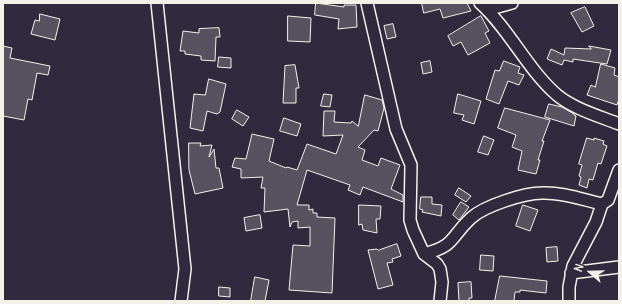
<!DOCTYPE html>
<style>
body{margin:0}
#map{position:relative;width:622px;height:304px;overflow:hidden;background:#2f2a3d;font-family:Delius,sans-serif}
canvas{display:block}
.frame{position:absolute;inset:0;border:4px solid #f4f1e8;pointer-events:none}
.north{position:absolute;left:570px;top:252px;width:40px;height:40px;-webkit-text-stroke:3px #2f2a3d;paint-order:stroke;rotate:290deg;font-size:11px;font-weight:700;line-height:16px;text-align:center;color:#f4f1e8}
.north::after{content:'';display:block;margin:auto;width:14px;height:18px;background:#f4f1e8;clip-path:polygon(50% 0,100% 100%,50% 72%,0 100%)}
</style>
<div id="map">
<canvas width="622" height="304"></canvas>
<div class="frame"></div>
<div class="north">N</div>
</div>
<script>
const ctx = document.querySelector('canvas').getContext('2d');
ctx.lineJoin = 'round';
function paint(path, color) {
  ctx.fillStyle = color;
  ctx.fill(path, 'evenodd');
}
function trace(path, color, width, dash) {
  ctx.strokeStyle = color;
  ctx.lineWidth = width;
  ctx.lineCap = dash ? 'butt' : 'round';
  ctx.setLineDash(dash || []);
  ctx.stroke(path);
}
const building = new Path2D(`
 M316 3 344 7V5H356L357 27 338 29 339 19 315 15Z
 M422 3H467L471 11 443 18 440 9 424 13Z
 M585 7 594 26 582 32 571 13Z
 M40 14 60 19 55 40 31 34 35 20 39 21Z
 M288 16 311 18 310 42 288 41Z
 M481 16 489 31 485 33 490 43 468 55 461 42 453 46 448 36Z
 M393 24 396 37 387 39 384 26Z
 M219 28 220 37H216L215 61 201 60V56L185 54V51H180L183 31 199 33V29Z
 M3 46 12 48 10 58 50 66 48 75 37 73 32 100 28 99 24 120 3 116Z
 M589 46 611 50 607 64 573 59V62L564 60 562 65 547 59 551 49 564 55 565 48 591 49Z
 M219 57 231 58V68L218 67Z
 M430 61 432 72 423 74 421 63Z
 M504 61 520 67 518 73 524 75 519 85 508 81 499 104 486 99 495 70 499 71Z
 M601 64 615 68 614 75 619 77V99L617 105 587 95 591 85 595 87Z
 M295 65 299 88H296V103H283L285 66Z
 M209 79 226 84 220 112 217 114 207 111 203 131 190 128 194 94 205 95Z
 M324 94 332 95 330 107 321 106Z
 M458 94 481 101 474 124 462 120 464 115 454 113Z
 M365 95 382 100 384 108 378 131 374 130 358 147 365 150 362 160 378 166 381 158 400 165 391 189 403 195V202L363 187 360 195 348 190 350 185 307 170 297 205H309V210L313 209V213H317V217L335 218 332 293 289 290 293 245 310 246V227L298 228V221L292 222 290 227 288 209 264 212 265 188H261L263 177 241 178V169L232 167 235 158 246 159 252 134 274 139 269 161 286 168 287 167 297 170 307 144 336 154 343 135 323 136 324 111H335L334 122 351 123 352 121 358 126Z
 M549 104 562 107 574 114V115L576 116 574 126 545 117Z
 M505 108 550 120 542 141H544L538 160H540L536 174 518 170 522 151 512 147 516 135 498 128Z
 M237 110 249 117 243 126 232 119Z
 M284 118 301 124 297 136 280 131Z
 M484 136 494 140 488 155 478 152Z
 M587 138 594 140V138L604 141 603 144 607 146 601 164 598 163 593 180 589 179 587 188 579 185 581 177 579 176 582 165 579 164Z
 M189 143H201L200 146 212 145 209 157 214 149 216 168H219L223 188 195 194 189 170Z
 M459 188 471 196 466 202 455 195Z
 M421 197H432V204L442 205 441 216 422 212 423 210 420 209Z
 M461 202 469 207 459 220 453 215Z
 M359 205 381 206 380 219H376L377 233 363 230 362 224 359 225Z
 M523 205 538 210 530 231 516 226Z
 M260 215 262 228 246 231 244 218Z
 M397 244 401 256 392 259 393 262 387 263 393 285 378 289 368 250 377 249 378 250Z
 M557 247 558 261 547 262 546 248Z
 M481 255 494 256 493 271 480 270Z
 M500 276 547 281 546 293 520 290V292H515L514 301H495Z
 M255 277 269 280 265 301H251Z
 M471 282 472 298H469V301H459L458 283Z
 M219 287 230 288V297L219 296Z`);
const minor = new Path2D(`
 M157 3 185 269 181 301
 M367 3 396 129 411 165 410 220 413 230 424 254 437 264 440 269 442 282 440 301
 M480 3C510 30 527 69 557 95 574 109 599 116 619 124
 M487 10 512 3
 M424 254C456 246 450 237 471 218 484 206 524 193 542 193 562 192 584 200 602 204
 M571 273 619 267
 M569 301V287L573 266 596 222 602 204 608 200 619 170`);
paint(building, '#56525f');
trace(building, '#f4f1e8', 1);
trace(minor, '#f4f1e8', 14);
trace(minor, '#2f2a3d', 11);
</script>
